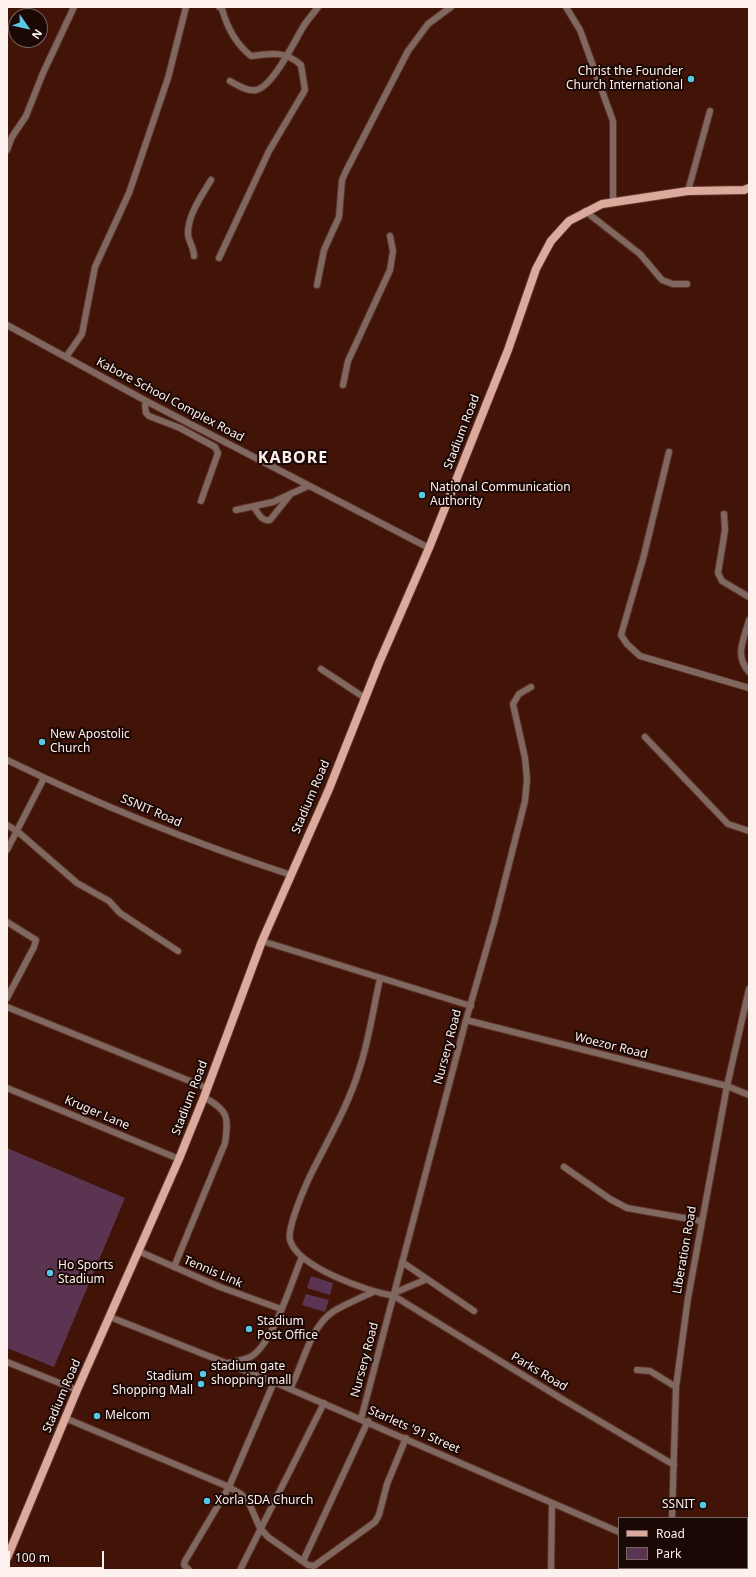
<!DOCTYPE html>
<style>
body{margin:0}
#map{position:relative;width:756px;height:1577px;overflow:hidden;background:#411407;font-family:"Noto Sans",sans-serif}
canvas{display:block}
.frame{position:absolute;inset:0;border:8px solid #fdf1ed;pointer-events:none}
.legend{position:absolute;left:618px;top:1517px;width:130px;height:52px;box-sizing:border-box;background:#1b0704;border:1px solid #756561;margin:0;padding:5px 7px;list-style:none;font-size:12px;color:#fdf1ed}
.legend li{display:flex;align-items:center;gap:8px;height:20px}
.legend b{width:20px;border:1px solid #756561}
.north{position:absolute;left:8px;top:8px;width:40px;height:40px;box-sizing:border-box;background:#1b0704;border:1px solid #756561;border-radius:50%;rotate:124deg;font-size:11px;font-weight:700;line-height:16px;text-align:center;color:#fdf1ed}
.north::after{content:'';display:block;margin:auto;width:14px;height:18px;background:#58c9e4;clip-path:polygon(50% 0,100% 100%,50% 72%,0 100%)}
.scale{position:absolute;left:8px;top:1551px;width:96px;height:18px;box-sizing:border-box;border:2px solid #fdf1ed;border-top:0;padding-left:5px;font-size:12px;line-height:14px;white-space:nowrap;color:#fdf1ed;-webkit-text-stroke:3px #1b0704;paint-order:stroke}
</style>
<div id="map">
<canvas width="756" height="1577"></canvas>
<div class="frame"></div>
<ul class="legend">
<li><b style="height:5px;background:#dcaa9c"></b>Road</li>
<li><b style="height:11px;background:#5a3450"></b>Park</li>
</ul>
<div class="north">N</div>
<div class="scale">100 m</div>
</div>
<script>
const ctx = document.querySelector('canvas').getContext('2d');
ctx.lineJoin = 'round';
function paint(path, color) {
  ctx.fillStyle = color;
  ctx.fill(path, 'evenodd');
}
function trace(path, color, width, dash) {
  ctx.strokeStyle = color;
  ctx.lineWidth = width;
  ctx.lineCap = dash ? 'butt' : 'round';
  ctx.setLineDash(dash || []);
  ctx.stroke(path);
}
function drawText(font, color, halo, rows, align = 'center') {
  ctx.font = font + ' "Noto Sans",sans-serif';
  ctx.lineWidth = 4;
  ctx.setLineDash([]);
  ctx.textBaseline = 'middle';
  ctx.strokeStyle = halo;
  ctx.fillStyle = color;
  for (const [text, x, y, turn = 0] of rows) {
    ctx.save();
    ctx.translate(x, y);
    ctx.rotate((+turn || 0) * Math.PI / 180);
    ctx.textAlign = isNaN(turn) ? turn : align;
    if (halo) ctx.strokeText(text, 0, 0);
    ctx.fillText(text, 0, 0);
    ctx.restore();
  }
}
const green = new Path2D(`
 M7 1148 125 1198 54 1367 7 1348Z
 M311 1276 333 1283 330 1295 307 1288Z
 M306 1294 329 1300 325 1312 302 1305Z`);
const minor = new Path2D(`
 M219 7 222 9C227 27 236 44 251 56 271 53 286 51 301 65L305 90 269 151 219 258
 M566 7 580 30 613 121V201
 M230 81C237 85 248 92 256 90 274 86 295 39 305 24 309 18 314 13 318 7
 M7 150 12 137 26 116 43 73 74 7
 M688 191 710 111
 M585 211 640 254 662 280 673 284H687
 M194 256C194 248 189 242 188 235 187 216 202 195 211 180
 M317 285 324 250 339 217 342 180 346 171 408 51 428 24 451 7
 M7 325 148 402 429 548
 M66 357 82 334 95 267 129 193 168 78 186 7
 M343 385 348 361 390 270 393 251 390 236
 M148 402 145 405 146 413 149 416 180 428 215 447 218 453 201 501
 M669 452 643 559 621 635 627 644 640 656 749 688
 M254 507C258 513 262 522 270 520L290 495
 M236 510 273 502 308 486
 M724 514 725 530 718 573 722 581 749 597
 M749 620C744 640 734 655 749 672
 M321 669 365 698
 M645 737 728 824 749 831
 M7 760C99 805 194 843 291 875
 M7 825 17 831 77 883 109 901 120 913 178 951
 M7 850 44 778
 M7 922 36 940 34 947 7 998
 M262 941 471 1006
 M380 979C373 1009 369 1041 359 1070 348 1106 329 1138 312 1172 306 1184 287 1227 290 1240 298 1268 368 1291 394 1296L562 1399 674 1465
 M7 1007 207 1088
 M466 1020 727 1086 749 1095
 M7 1088 179 1159
 M564 1167 610 1199 627 1208 701 1221
 M138 1251 220 1287 281 1309
 M402 1262 474 1311
 M174 1267 225 1143C229 1116 228 1111 204 1097
 M394 1293 427 1279
 M110 1317 274 1382 619 1532
 M7 1362 77 1390
 M228 1363C235 1361 245 1360 252 1356 274 1341 291 1283 302 1257
 M637 1370 650 1371 676 1387
 M290 1389C303 1365 310 1326 334 1311 346 1304 360 1298 373 1292
 M65 1418 229 1487 241 1494 249 1503 260 1528 268 1537 308 1565 314 1566 375 1522 379 1515 387 1484 406 1438
 M361 1419 466 1020 494 923 525 801 527 779 525 758 513 704 519 694 531 687
 M672 1518 676 1387 688 1298 727 1086 749 989
 M303 1561 368 1421
 M747 1566H749
 M189 1570 184 1565 185 1561 229 1487 274 1382
 M240 1570 324 1403
 M551 1570 552 1503
 M670 1570V1568`);
const major = new Path2D(`
 M7 1558 77 1390 179 1159 204 1097 262 941 329 789 379 663 429 548 508 350 536 269 545 252 551 241 569 221 602 204 688 191 744 190 749 188`);
const markers = [
 [691,79,4,"#58c9e4"],
 [422,495,4,"#58c9e4"],
 [42,742,4,"#58c9e4"],
 [50,1273,4,"#58c9e4"],
 [249,1329,4,"#58c9e4"],
 [203,1374,4,"#58c9e4"],
 [201,1384,4,"#58c9e4"],
 [97,1416,4,"#58c9e4"],
 [207,1501,4,"#58c9e4"],
 [703,1505,4,"#58c9e4"]
];
const poiNames = [
 ["Christ the Founder",683,72,"right"],
 ["Church International",683,86,"right"],
 ["National Communication",430,488],
 ["Authority",430,502],
 ["New Apostolic",50,735],
 ["Church",50,749],
 ["Ho Sports",58,1266],
 ["Stadium",58,1280],
 ["Stadium",257,1322],
 ["Post Office",257,1336],
 ["stadium gate",211,1367],
 ["shopping mall",211,1381],
 ["Stadium",193,1377,"right"],
 ["Shopping Mall",193,1391,"right"],
 ["Melcom",105,1416],
 ["Xorla SDA Church",215,1501],
 ["SSNIT",695,1505,"right"]
];
const streetNames = [
 ["Kabore School Complex Road",170,400,28],
 ["Stadium Road",462,432,-69],
 ["Stadium Road",311,797,-67],
 ["SSNIT Road",151,811,23],
 ["Woezor Road",611,1046,14],
 ["Nursery Road",448,1047,-75],
 ["Stadium Road",190,1098,-69],
 ["Kruger Lane",97,1113,23],
 ["Liberation Road",685,1250,-80],
 ["Tennis Link",213,1272,23],
 ["Nursery Road",365,1360,-75],
 ["Parks Road",539,1372,31],
 ["Stadium Road",62,1396,-67],
 ["Starlets '91 Street",414,1430,24]
];
const districtNames = [
 ["KABORE",293,458]
];
paint(green, '#5a3450');
trace(minor, '#5b3327', 8);
trace(major, '#5b3327', 10);
trace(minor, '#806760', 6);
trace(major, '#dcaa9c', 8);
for (const [x, y, r, color] of markers) {
  const dot = new Path2D();
  dot.arc(x, y, r, 0, 2 * Math.PI);
  ctx.fillStyle = color;
  ctx.fill(dot);
  trace(dot, '#1b0704', 1.5);
}
drawText('12px', '#fdf1ed', '#1b0704', poiNames, 'left');
drawText('12px', '#fdf1ed', '#1b0704', streetNames);
ctx.letterSpacing = '1px';
drawText('bold 16px', '#fdf1ed', '#1b0704', districtNames);
ctx.letterSpacing = '0px';
</script>
